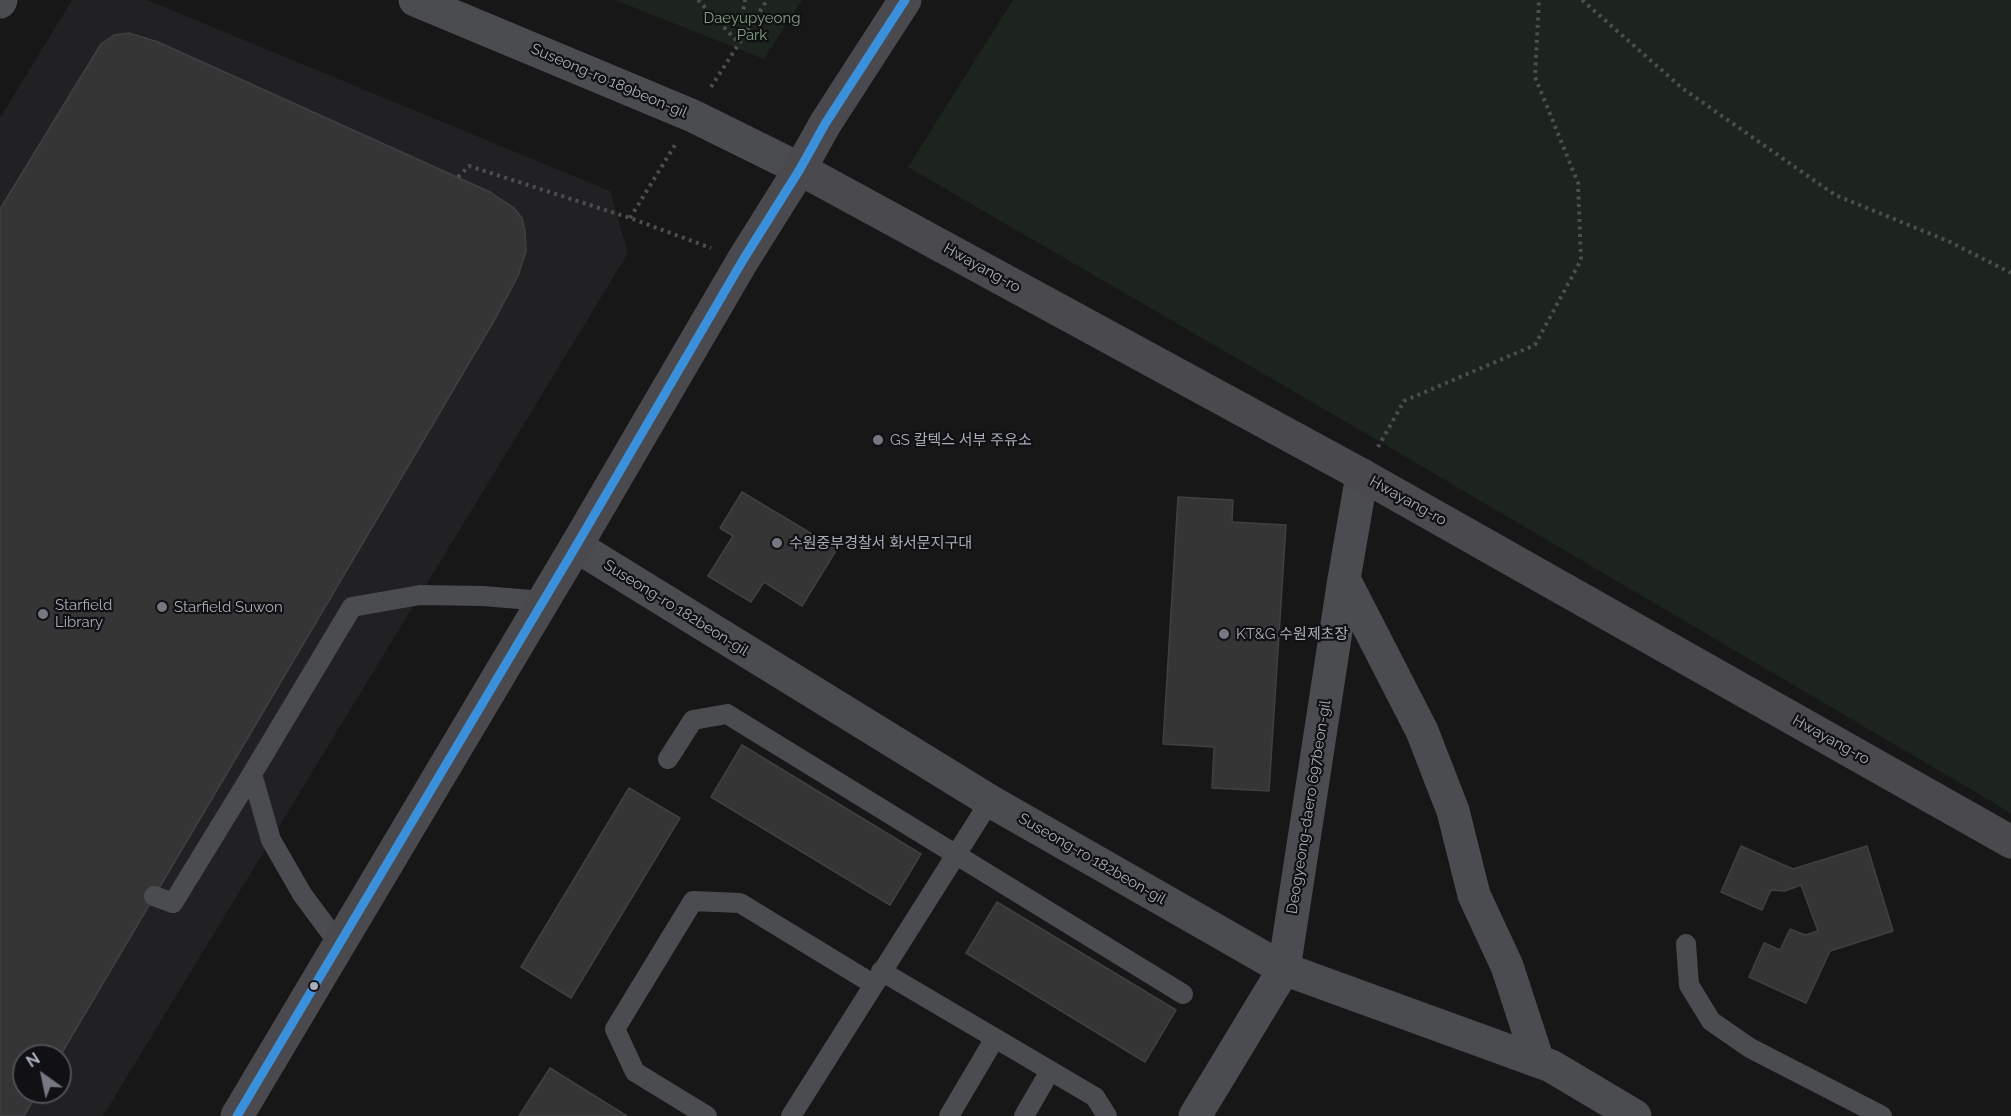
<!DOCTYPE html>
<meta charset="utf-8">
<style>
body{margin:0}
#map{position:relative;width:2011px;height:1116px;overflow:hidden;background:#171717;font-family:Raleway,sans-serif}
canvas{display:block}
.north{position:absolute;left:12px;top:1044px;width:60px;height:60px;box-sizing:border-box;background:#111113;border:2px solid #4d4f55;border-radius:50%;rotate:327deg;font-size:16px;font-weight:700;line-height:24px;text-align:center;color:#a8adb8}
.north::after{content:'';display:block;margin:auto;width:21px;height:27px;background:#757880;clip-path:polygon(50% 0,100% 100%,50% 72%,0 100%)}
</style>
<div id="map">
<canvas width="2011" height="1116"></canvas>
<div class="north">N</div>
</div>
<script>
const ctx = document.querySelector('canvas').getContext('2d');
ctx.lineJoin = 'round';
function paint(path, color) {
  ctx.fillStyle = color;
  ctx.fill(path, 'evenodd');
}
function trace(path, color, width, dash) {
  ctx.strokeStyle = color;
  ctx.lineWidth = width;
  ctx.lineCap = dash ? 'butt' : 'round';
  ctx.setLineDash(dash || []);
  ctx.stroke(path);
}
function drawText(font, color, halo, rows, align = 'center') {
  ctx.font = font + ' Raleway,"Noto Sans KR",sans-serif';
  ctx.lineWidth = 4.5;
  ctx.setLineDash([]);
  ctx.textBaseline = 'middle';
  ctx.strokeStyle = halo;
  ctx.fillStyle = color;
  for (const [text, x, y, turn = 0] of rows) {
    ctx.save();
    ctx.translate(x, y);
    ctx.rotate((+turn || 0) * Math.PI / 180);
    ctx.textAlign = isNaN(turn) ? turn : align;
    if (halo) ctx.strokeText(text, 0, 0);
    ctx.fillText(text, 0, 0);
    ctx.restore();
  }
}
const built = new Path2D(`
 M72 0H147L610 191 628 253 103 1116H0V118ZM24 1056H60V1092H24Z`);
const green = new Path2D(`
 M615 0H802L764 59Z
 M1013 0H2011V813L1372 437 908 167Z`);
const building = new Path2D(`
 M129 33 158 42 490 192 514 208 522 218 525 231 526 251 518 276 495 319 60 1056H24V1092H38L24 1116H0V209L101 44 114 35Z
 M742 492 837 549 802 606 764 582 751 602 708 576 733 536 720 528Z
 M1178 497 1233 500 1232 522 1286 525 1269 791 1212 788 1214 747 1163 744Z
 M742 745 921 854 890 905 711 797Z
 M629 788 680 818 571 998 521 967Z
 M1741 846 1793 869 1867 846 1893 931 1830 951 1806 1003 1749 977 1764 943 1780 950 1790 929 1805 935 1818 931 1801 885 1785 891 1771 890 1762 910 1721 892Z
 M997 902 1176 1010 1145 1062 966 953Z
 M550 1068 627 1116H519Z`);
const path = new Path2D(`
 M698 0 738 42
 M1582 0 1682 88 1835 195 1948 241 2011 273
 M739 39 745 0
 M711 87 767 0
 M458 177 469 166 630 218 711 248
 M630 218 675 145
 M1378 447 1404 401 1535 345 1581 260 1578 183 1535 77 1539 0`);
const lane = new Path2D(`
 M668 759 693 720 727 714 1183 994
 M154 896 173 903 252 774
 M339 944 302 894 271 840 252 774 352 607 420 595 483 596 543 601
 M1686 944 1689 985 1711 1021 1750 1048 1882 1116
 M881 971 1095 1097 1107 1116
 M707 1116 635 1072 615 1029 693 901 740 903 873 984
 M791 1116 990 801
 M949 1116 995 1038
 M1024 1116 1050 1071`);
const street = new Path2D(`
 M415 0 693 116 800 169
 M0 2 1 0
 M576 546 990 801 1284 969 1551 1066 1635 1116
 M1344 579 1422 731 1453 811 1474 895 1507 966 1538 1061
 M1195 1116 1284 969 1344 579 1362 475`);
const secondary = new Path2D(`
 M800 169 1362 475 2011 842
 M237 1116 576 546 743 260 800 169 825 124 905 0`);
const bus1 = new Path2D(`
 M237 1116 576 546 743 260 800 169 825 124 905 0`);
const markers = [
 [878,440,6,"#757880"],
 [777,543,6,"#757880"],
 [162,607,6,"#757880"],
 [43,614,6,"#757880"],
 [1224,634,6,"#757880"],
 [314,986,5,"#a8adb8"]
];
const parkNames = [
 ["Daeyupyeong",752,18],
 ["Park",752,35]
];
const streetNames = [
 ["Suseong-ro 189beon-gil",609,81,23],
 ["Hwayang-ro",982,268,29],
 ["Hwayang-ro",1408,501,29],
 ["Suseong-ro 182beon-gil",676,608,32],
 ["Hwayang-ro",1831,740,29],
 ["Deogyeong-daero 697beon-gil",1309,807,-81],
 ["Suseong-ro 182beon-gil",1092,859,30]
];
const poiNames = [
 ["GS 칼텍스 서부 주유소",890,440],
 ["수원중부경찰서 화서문지구대",789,543],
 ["Starfield",55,605],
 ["Library",55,622],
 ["Starfield Suwon",174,607],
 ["KT&G 수원제초장",1236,634]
];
paint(built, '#212123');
paint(green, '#1d241e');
paint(building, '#353536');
trace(building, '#3f4043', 1.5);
trace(path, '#4d4e52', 4, [3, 4.5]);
trace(lane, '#4b4c50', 20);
trace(street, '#4b4c50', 33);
trace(secondary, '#4a4a4e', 33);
trace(bus1, '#3a90db', 9);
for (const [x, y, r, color] of markers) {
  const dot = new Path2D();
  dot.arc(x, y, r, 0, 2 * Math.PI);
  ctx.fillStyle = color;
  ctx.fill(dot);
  trace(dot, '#111113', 2);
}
drawText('15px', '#7fa381', '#111113', parkNames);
drawText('15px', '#a8adb8', '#111113', streetNames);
drawText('15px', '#a8adb8', '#111113', poiNames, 'left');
</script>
